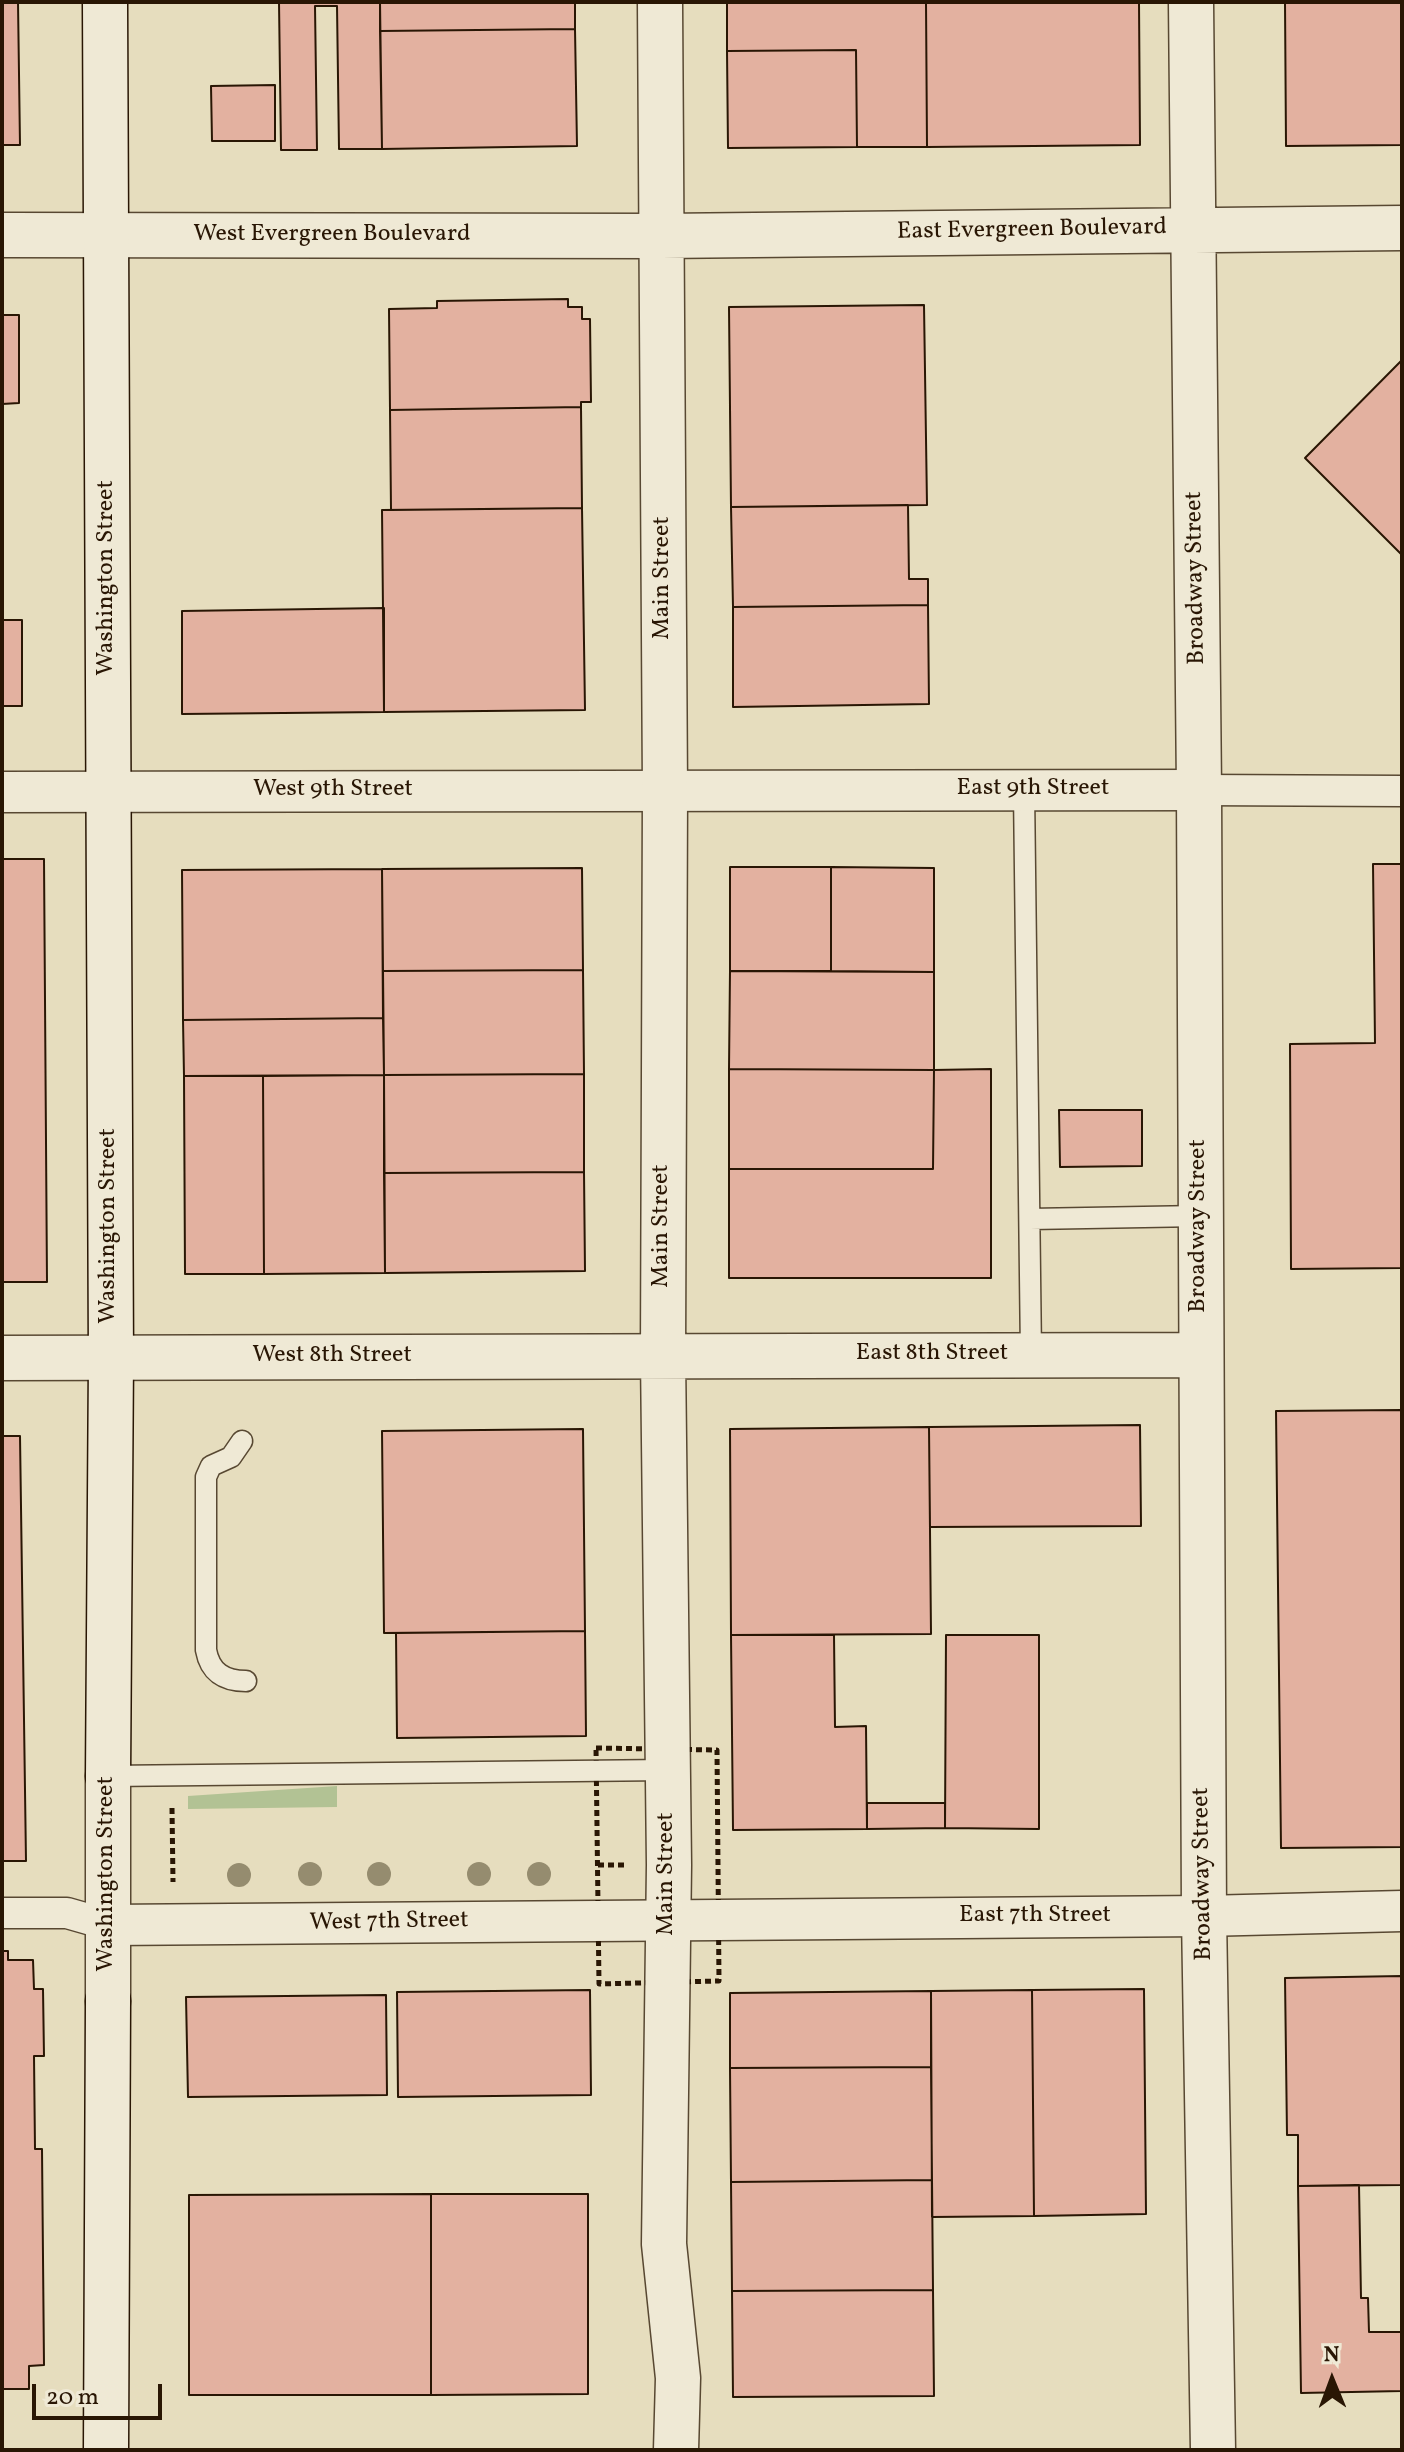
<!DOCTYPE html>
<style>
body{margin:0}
#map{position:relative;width:1404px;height:2452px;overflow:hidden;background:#e6ddbe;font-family:Vollkorn,serif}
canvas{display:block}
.frame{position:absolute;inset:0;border:4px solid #291604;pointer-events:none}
.north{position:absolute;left:1292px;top:2340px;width:80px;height:80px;-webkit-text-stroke:6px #efe9d5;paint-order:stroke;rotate:359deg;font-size:22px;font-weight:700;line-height:32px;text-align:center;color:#291604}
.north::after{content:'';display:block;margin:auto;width:28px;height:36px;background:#291604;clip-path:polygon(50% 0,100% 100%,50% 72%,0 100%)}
.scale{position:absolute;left:32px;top:2384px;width:130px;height:36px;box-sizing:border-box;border:4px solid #291604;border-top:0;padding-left:10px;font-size:24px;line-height:28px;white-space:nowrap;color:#291604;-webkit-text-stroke:6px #efe9d5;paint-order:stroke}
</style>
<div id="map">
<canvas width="1404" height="2452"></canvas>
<div class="frame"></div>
<div class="north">N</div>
<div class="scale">20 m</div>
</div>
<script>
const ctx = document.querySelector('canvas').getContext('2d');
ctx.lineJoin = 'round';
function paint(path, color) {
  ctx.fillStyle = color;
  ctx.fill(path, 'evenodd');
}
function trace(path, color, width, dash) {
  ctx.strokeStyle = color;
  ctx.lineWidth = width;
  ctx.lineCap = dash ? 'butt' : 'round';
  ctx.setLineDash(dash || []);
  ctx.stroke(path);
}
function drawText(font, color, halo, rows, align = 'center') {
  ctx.font = font + ' Vollkorn,serif';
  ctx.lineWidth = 7;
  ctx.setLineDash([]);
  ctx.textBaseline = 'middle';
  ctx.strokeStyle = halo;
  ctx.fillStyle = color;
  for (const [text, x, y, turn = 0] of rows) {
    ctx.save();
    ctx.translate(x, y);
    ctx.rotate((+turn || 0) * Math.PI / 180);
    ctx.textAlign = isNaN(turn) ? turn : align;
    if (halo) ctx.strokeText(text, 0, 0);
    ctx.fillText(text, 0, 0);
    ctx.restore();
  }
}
const green = new Path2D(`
 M337 1786V1807L188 1809V1796Z`);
const building = new Path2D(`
 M2 2H18L20 145H2Z
 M279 2H380L382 149H339L337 6H315L317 150H281Z
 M380 2H575V29L380 31Z
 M727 2H926L927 147H857L856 50 727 51Z
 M926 2H1139L1140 145 927 147Z
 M1285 2H1402V145L1286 146Z
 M575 29 577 146 382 149 380 31Z
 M856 50 857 147 728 148 727 51Z
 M275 85V141H212L211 86Z
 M568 299V307H582V319H590L591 402H581V407L390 410 389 309 437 308V301Z
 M924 305 927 505 731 507 729 307Z
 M2 315H19V403L2 404Z
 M1402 360V555L1305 458Z
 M581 407 582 508 391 510 390 410Z
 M908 505 909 579H928V605L733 607 731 507Z
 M582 508 585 710 384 712 382 510Z
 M928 605 929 704 733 707V607Z
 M384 608V712L182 714V611Z
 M2 620H22V706H2Z
 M2 859H44L47 1282H2Z
 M1373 864H1402V1268L1291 1269 1290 1044 1375 1043Z
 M730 867H831V971H730Z
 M831 867 934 868V972L831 971Z
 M582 868 583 970 383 971 382 869Z
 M382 869 383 1018 183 1020 182 870Z
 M583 970 584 1074 384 1075 383 971Z
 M730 971 934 972V1070L729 1069Z
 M383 1018 384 1075 184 1076 183 1020Z
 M729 1069 934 1070 933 1169H729Z
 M991 1069V1278H729V1169H933L934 1070Z
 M584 1074V1172L384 1173V1075Z
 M384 1075 385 1273 264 1274 263 1076Z
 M184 1076H263L264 1274H185Z
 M1059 1110H1142V1166L1060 1167Z
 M584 1172 585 1271 385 1273 384 1173Z
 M1402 1410V1847L1281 1848 1276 1411Z
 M1140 1425 1141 1526 930 1527 929 1427Z
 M929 1427 931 1634 731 1635 730 1429Z
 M583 1429 585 1631 384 1633 382 1431Z
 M2 1436H20L26 1861H2Z
 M585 1631 586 1736 397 1738 396 1633Z
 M731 1635H834L835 1727 866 1726 867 1829 733 1830Z
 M946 1635H1039V1829L945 1828Z
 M867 1803H945V1828L867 1829Z
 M2 1951H8V1960H33L34 1989H43L44 2056H34L35 2149H42L44 2365 29 2366V2389H2Z
 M1402 1976V2185L1298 2186V2135H1287L1285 1978Z
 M1144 1989 1146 2214 1034 2216 1032 1990Z
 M590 1990 591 2095 398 2097 397 1992Z
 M1032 1990 1034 2216 932 2217 931 1991Z
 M931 1991V2067L730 2068V1993Z
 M386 1995 387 2095 188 2097 186 1997Z
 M931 2067 932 2180 731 2182 730 2068Z
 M932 2180 933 2290 732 2291 731 2182Z
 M1359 2185 1361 2298H1368L1369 2332H1402V2391L1301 2393 1298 2186Z
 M431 2194V2395H189V2195Z
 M431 2194H588V2394L431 2395Z
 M933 2290 934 2396 733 2397 732 2291Z`);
const path = new Path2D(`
 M596 1748 717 1750 719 1981 599 1984Z
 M172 1808 173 1882
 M598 1865H625`);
const service = new Path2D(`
 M1024 790 1031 1355
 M1030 1219 1200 1216
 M242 1441 231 1457 211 1466 206 1477V1650C210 1672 224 1681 246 1681
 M108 1776 668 1770`);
const pedestrian = new Path2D(`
 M1199 790 1402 791
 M2 1913H67L109 1925`);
const minor = new Path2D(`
 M2 792 1199 790
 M109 1925 1204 1916 1402 1911`);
const tertiary = new Path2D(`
 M660 2 665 791 663 1356 669 1865 664 2244 678 2378 676 2450
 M1191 2 1199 790 1204 1916 1213 2450
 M2 235 662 236 1402 228
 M2 1358 1201 1355
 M108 1776V2001`);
const secondary = new Path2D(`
 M105 2 111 1358 108 1776
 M106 2450 108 2001`);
const trees = [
 [310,1874],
 [379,1874],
 [479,1874],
 [539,1874],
 [239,1875]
];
const streetNames = [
 ["East Evergreen Boulevard",1032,231,-1],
 ["West Evergreen Boulevard",332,236],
 ["Washington Street",108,578,-90],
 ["Main Street",664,578,-90],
 ["Broadway Street",1197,578,-91],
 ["East 9th Street",1033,790],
 ["West 9th Street",333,791],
 ["Washington Street",110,1226,-90],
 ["Main Street",663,1226,-90],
 ["Broadway Street",1200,1226,-90],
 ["East 8th Street",932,1355],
 ["West 8th Street",332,1357],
 ["Washington Street",108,1874,-90],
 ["Main Street",668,1874,-90],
 ["Broadway Street",1204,1874,-91],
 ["East 7th Street",1035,1917],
 ["West 7th Street",389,1923,-1]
];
paint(green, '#b2c294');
paint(building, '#e3b1a0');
trace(building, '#291604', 2);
trace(service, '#584832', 23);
trace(pedestrian, '#584832', 33);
trace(minor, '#584832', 43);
trace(tertiary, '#584832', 47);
trace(secondary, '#291604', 47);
trace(path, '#291604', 5, [6, 4]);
trace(service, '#efe9d5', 20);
trace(pedestrian, '#efe9d5', 30);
trace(minor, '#efe9d5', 40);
trace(tertiary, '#efe9d5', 44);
trace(secondary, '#efe9d5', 44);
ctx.fillStyle = '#958c6f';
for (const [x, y] of trees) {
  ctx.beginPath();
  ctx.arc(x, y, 12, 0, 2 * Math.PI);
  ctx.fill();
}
drawText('24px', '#291604', '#efe9d5', streetNames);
</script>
